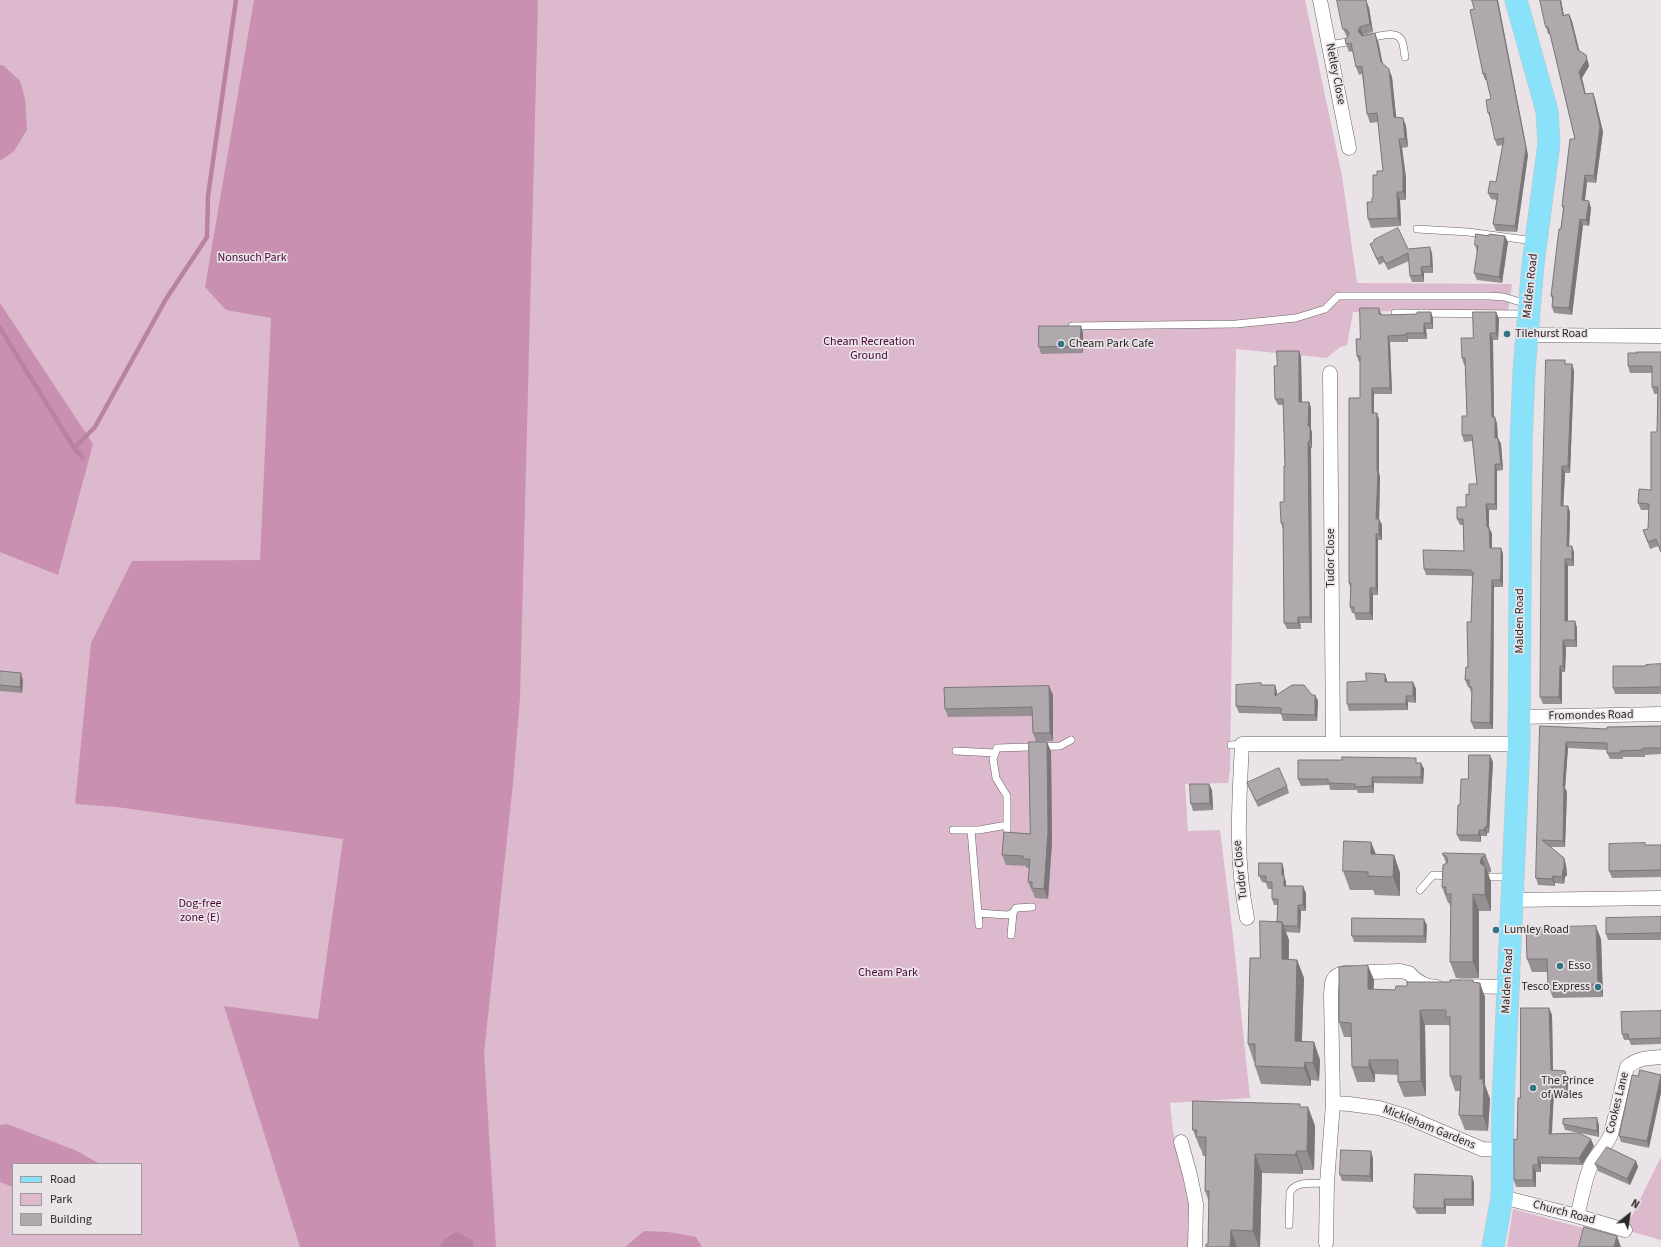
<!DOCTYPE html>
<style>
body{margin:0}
#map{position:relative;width:1661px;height:1247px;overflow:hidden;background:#eae3e7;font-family:"Source Sans 3",sans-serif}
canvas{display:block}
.legend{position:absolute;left:12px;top:1163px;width:130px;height:72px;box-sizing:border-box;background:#eae3e7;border:1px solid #9d989b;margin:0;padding:5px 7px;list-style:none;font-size:12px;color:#2a2829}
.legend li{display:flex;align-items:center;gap:8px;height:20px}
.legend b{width:20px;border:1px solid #9d989b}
.north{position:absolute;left:1609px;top:1195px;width:40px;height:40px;-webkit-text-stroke:3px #eae3e7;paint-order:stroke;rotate:30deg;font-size:11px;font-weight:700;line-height:16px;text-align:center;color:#2a2829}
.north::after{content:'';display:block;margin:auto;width:14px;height:18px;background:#2a2829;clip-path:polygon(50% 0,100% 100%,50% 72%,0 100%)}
</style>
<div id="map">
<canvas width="1661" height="1247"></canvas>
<ul class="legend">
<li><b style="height:5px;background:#89e2f9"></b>Road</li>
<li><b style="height:11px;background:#ddb9cd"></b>Park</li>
<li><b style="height:11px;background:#afa8ac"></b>Building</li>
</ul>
<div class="north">N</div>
</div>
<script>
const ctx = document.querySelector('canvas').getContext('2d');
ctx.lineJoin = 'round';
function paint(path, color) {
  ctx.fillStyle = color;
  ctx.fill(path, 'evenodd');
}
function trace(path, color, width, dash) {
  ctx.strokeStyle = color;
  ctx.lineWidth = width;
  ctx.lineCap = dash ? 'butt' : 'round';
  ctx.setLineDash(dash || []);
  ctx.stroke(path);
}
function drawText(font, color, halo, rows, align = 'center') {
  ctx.font = font + ' "Source Sans 3",sans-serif';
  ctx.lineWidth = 3.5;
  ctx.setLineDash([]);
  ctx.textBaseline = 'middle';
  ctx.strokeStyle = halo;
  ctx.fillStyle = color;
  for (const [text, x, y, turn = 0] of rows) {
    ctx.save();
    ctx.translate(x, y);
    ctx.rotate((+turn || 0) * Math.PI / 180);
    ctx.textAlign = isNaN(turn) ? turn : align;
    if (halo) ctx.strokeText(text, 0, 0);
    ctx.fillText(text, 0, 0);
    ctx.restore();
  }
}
const green = new Path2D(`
 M0 0H1305L1342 176 1357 283 1512 284 1508 311 1432 310 1353 312 1347 345 1340 347 1327 358 1236 349 1230 769 1228 783 1185 784 1188 831 1220 830 1233 936 1250 1098 1170 1103 1173 1132 1188 1189 1192 1247H0ZM13 1164H141V1234H13Z
 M1661 1157V1240L1625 1230Z
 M1513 1209 1583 1228 1589 1240 1587 1247H1507Z`);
const forest = new Path2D(`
 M254 0H537L538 2 520 698 513 783 484 1053 496 1247H300L224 1006 318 1019 343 839 117 807 75 804 91 643 132 561 260 560 271 318 226 310 205 287Z
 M0 65H3L20 81 25 99 27 130 14 151 0 161Z
 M0 303 93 444 58 575 0 552Z
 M7 1124 77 1151 100 1164H13V1187L0 1182V1125Z
 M644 1231 668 1232 696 1237 702 1247H625Z`);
const water = new Path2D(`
 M456 1232 472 1240 474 1247H440L444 1239Z`);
const stream = new Path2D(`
 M0 328 74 448 83 458
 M74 448 95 427 166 299 207 237 208 196 236 0`);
const service = new Path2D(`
 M1369 38C1378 37 1397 29 1402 41 1404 46 1404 52 1405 57
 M1329 45 1347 42
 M1417 229 1468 232 1534 241
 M1395 313 1527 314
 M1072 326 1236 324 1296 318 1325 309 1338 296H1489L1504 297 1527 304
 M1231 745 1242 744
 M956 751 995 753
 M953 830H979L1007 825
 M971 830 979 925
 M1007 830V796L996 778 993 759 997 748 1060 746 1071 740
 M1491 877H1511
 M1420 890 1433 875 1449 876
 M978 913 1007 915 1013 913
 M1011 935 1013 913 1016 908 1032 907
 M1289 1225 1290 1192C1296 1180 1315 1184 1327 1183`);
const minor = new Path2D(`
 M1320 0 1349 148
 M1526 335 1661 336
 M1330 373 1333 743
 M1520 717 1661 714
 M1511 900 1661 898
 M1247 918C1235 859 1239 804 1242 744H1519
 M1462 986 1508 987
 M1437 987C1426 987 1416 981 1409 973L1400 971 1344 973C1330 976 1332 984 1331 996L1333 1103 1349 1104 1379 1108 1405 1116 1482 1149 1502 1150
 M1181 1142 1190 1175 1196 1204 1195 1247
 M1502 1197 1577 1216 1625 1230
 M1577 1216C1582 1199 1584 1179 1592 1163 1598 1153 1607 1145 1611 1134L1627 1067C1638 1058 1647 1058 1661 1057
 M1326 1243 1327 1183 1333 1103`);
const primary = new Path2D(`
 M1493 1247 1502 1197 1503 1101 1519 744 1521 443 1524 371 1533 264 1549 143 1547 111 1516 0`);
const wall = new Path2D(`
 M1366 0 1369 8 1373 32 1363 35 1378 41 1383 64 1392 77 1396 117 1403 118 1406 126 1408 147 1402 148 1406 178V200H1400L1401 226 1371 228 1368 219 1372 202 1373 198 1377 175 1383 171 1378 122 1370 123 1367 114 1362 74 1359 75 1356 67 1353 51 1349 52 1346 44 1347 37 1343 29Z
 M1540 0H1561L1564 15 1569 14 1572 21 1579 51 1588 61 1589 66 1582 78 1586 94 1595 99 1603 132 1596 183 1587 182 1585 201 1591 208 1589 226 1583 225 1572 315 1554 313 1552 307 1553 300 1551 296 1563 210 1562 206 1575 139 1551 38 1550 33 1548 34 1546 27Z
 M1474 9 1528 155 1517 232 1496 231 1493 224 1497 200 1491 199 1488 193 1496 182 1503 145 1497 146 1495 140 1491 119 1488 113 1491 99 1487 80H1485L1483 74Z
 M1508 242 1502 283 1477 280 1474 273 1477 252 1475 245Z
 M1370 244 1408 249 1432 253 1433 273H1424V282H1412L1410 276 1409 261 1388 270 1384 262 1379 265Z
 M1379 308 1382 315 1433 318V329H1426L1427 339H1408V342H1390L1392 394H1374V413L1379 419V473L1380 477 1379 519 1382 525V540H1378V595H1373V620H1356L1354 613H1352L1350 607V587L1349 583 1360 398V362H1359L1357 356 1360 339Z
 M1496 312 1499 319 1498 340H1493L1494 417 1497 423 1498 438 1501 444 1503 470 1497 471V510H1489V527L1492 534V548H1501L1503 554V587H1494L1493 729H1474L1471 722 1472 694 1469 687H1468L1465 680 1468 667 1471 622 1472 576 1426 575 1424 569 1464 551 1463 525H1460L1457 519 1466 507 1469 495 1477 484 1472 441 1464 442 1462 435 1467 416 1465 365H1464L1462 358 1473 338Z
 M1083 333V353L1041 354 1039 347Z
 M1299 351 1301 357 1302 402H1309L1311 408V429L1312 433V448H1311L1312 623H1300L1301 629H1287L1284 623 1283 529 1281 523 1284 502 1285 466 1283 405H1278L1275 399 1277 366Z
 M1661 352V553L1658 546 1650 549 1643 530 1648 529 1649 510H1641L1638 503 1651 490 1657 432 1658 394H1654L1652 387V373H1630L1628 366 1637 353Z
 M1566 364H1572L1574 371 1570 473H1565L1563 506H1568L1570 512 1569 546 1574 552V566H1568V621H1575L1577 628V647H1566L1565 672H1562V704H1543L1540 697Z
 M1661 664V694H1615L1613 688 1646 666Z
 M0 671 23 680 22 693 0 691Z
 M1385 674 1387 680V682H1413L1416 689V703L1408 702V710L1349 711 1347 704 1366 681Z
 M1261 685H1275L1277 692V694L1315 695 1318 701 1317 721H1283L1281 714 1239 713 1236 706Z
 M1049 686 1053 695V741L1036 742 1033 733V716L948 717 945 709Z
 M1540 726 1607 729 1661 726V754L1645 755V757H1623V759H1610L1607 753V750L1568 748 1565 788 1567 792 1565 847H1550L1564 858 1566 865 1567 875 1565 877 1564 884 1555 883V886L1538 885 1536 878Z
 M1051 751 1052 842 1048 899 1035 898 1033 892 1032 891 1028 882 1029 868H1026V866L1006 865 1002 855 1030 834Z
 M1493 762 1489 833H1487V836H1481V842L1460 841 1457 835 1460 805 1468 779Z
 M1418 763H1421L1424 769 1423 784 1374 783V793H1358L1357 790H1330L1329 785 1301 786 1298 779Z
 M1247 783 1287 786 1289 793 1258 807Z
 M1212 790 1213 810 1193 811 1191 804Z
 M1371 842 1376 854 1394 855 1400 873V896L1375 895 1373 890H1350L1343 871Z
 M1646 845H1661V877L1612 878 1609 871Z
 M1485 854 1491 870V872L1488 873 1491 882V911H1479V978H1456L1450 962 1451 907 1449 903H1448L1442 887 1446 863 1443 855Z
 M1282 863 1284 870V876L1286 882V886L1306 893V911H1301L1300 933 1286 932 1289 940V959L1297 960 1304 978 1302 1041 1314 1042 1320 1060 1319 1081 1311 1080V1086L1261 1084 1255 1066V1062H1254L1248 1044 1260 958 1277 922 1278 905H1274L1272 899V889H1268L1266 883 1262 882 1259 876Z
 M1661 917V940H1608L1606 934Z
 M1427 925 1426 943 1354 942 1352 936Z
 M1601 939 1603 997 1553 998 1548 985V972H1532L1527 959Z
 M1368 966 1374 980 1373 989 1395 990 1407 986 1474 982 1485 997V1085L1490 1099 1488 1131 1465 1130 1459 1115 1460 1091H1455L1450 1076V1028L1449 1025H1425L1426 1096 1404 1097 1398 1082V1075L1375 1074V1082H1357L1352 1067 1351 1037H1344L1339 1022Z
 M1549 1008 1552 1015 1553 1070 1565 1071 1568 1078V1091H1554L1552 1134 1594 1146 1582 1165 1541 1164V1172H1536V1187H1516L1514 1180 1520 1098Z
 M1661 1011V1044L1631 1045 1629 1040H1624L1622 1034Z
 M1638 1076 1649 1148 1621 1142 1619 1136Z
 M1301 1107H1308L1315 1126 1314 1170H1303V1174L1262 1173 1260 1247H1206L1208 1244 1209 1202 1205 1191 1206 1156H1203L1201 1149 1200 1148 1193 1130Z
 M1563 1124 1599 1125V1137L1565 1130Z
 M1373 1158V1182L1342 1181 1340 1175Z
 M1636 1161 1638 1167 1630 1185 1598 1171 1595 1164Z
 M1474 1182V1206H1446V1214H1417L1414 1208Z`);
const shadedWall = new Path2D(`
 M1366 0 1369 8 1373 32 1370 24Z
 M1497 0H1498L1528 155 1517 232 1515 226Z
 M1560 0H1561L1565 22 1563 16Z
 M1569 14 1572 21 1581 57 1578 50Z
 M1360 27 1363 35 1361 40 1358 31Z
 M1375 33 1378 41 1384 71 1381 62Z
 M1586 55 1589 66 1582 78 1587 101 1585 94 1579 72Z
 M1389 69 1392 77 1397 125 1394 117Z
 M1593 93 1595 99 1603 132 1596 183 1594 176Z
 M1403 118 1406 126 1408 147 1405 139Z
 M1399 139 1402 148 1406 178V200L1403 192Z
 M1585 175 1587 182 1584 207 1582 200Z
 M1397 192 1400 200 1401 226 1398 218Z
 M1589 201 1591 208 1589 226 1586 220Z
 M1580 219 1583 225 1572 315 1569 308Z
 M1505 236 1508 242 1502 283 1499 277Z
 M1430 247 1432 253 1433 273 1431 266Z
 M1421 267 1424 273V282L1422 275Z
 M1431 312 1433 318V329L1431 323Z
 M1496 312 1499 319 1498 340 1496 333Z
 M1424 323 1426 329 1427 339 1424 333Z
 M1081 326 1083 333V353L1080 346Z
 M1406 333 1408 339V342L1406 335Z
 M1490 333 1493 340 1494 423 1492 417Z
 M1388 336 1390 342 1392 394 1390 388Z
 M1299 351 1301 357 1302 408 1299 402Z
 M1572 364 1574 371 1570 473 1568 466Z
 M1372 388 1374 394V419L1372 413Z
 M1309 402 1311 408V429L1312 433V448L1310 441 1308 426Z
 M1377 413 1379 419V473L1380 477 1379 525 1376 519Z
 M1495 417 1497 423 1498 445 1495 438Z
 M1498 438 1501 444 1503 470 1501 464Z
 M1308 442 1311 448 1312 623 1310 617Z
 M1495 464 1497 471V510L1495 504Z
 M1562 466 1565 473 1563 512 1561 506Z
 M1486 504 1489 510V534L1487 527Z
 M1568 506 1570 512 1569 552 1567 546Z
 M1379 519 1382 525V540L1379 534Z
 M1489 527 1492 534V554L1490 548Z
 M1376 534 1378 540V595L1376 588Z
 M1572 546 1574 552V566L1572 559Z
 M1501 548 1503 554V587L1500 580Z
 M1565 559 1568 566V628L1565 621Z
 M1492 580 1494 587 1493 729 1490 723Z
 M1370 588 1373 595V620L1370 613Z
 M1298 617 1300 623 1301 629 1298 623Z
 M1575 621 1577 628V647L1575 640Z
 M1563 640 1566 647 1565 672 1563 666Z
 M1560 666 1562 672V704L1559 697Z
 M21 673 23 680 22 693 20 687Z
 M1385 674 1387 680V689L1385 682Z
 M1413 682 1416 689V703L1413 696Z
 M1275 685 1277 692V702L1275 696Z
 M1049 686 1053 695V741L1050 733Z
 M1315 695 1318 701 1317 721 1315 715Z
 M1406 696 1408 702V710L1406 704Z
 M1047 742 1051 751 1052 842 1048 899 1044 889Z
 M1566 742 1568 748 1565 788 1567 792 1565 847 1563 841V786Z
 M1490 755 1493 762 1489 833 1487 827Z
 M1421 763 1424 769 1423 784 1421 777Z
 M1372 777 1374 783V793L1372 786Z
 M1209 784 1212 790 1213 810 1210 803Z
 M1485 827 1487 833V836L1484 830Z
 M1479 830 1481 836V842L1479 835Z
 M1371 842 1378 861 1371 854Z
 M1485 854 1491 870V872L1485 856Z
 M1394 855 1400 873V896L1393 877Z
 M1482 857 1491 882V911L1485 895 1480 861Z
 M1564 858 1566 865 1567 875 1565 877 1564 884 1562 877Z
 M1282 863 1284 870V876L1286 882V892L1284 886 1282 875Z
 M1553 876 1555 883V886L1552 879Z
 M1303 886 1306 893V911L1303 905Z
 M1473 894 1479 911V978L1473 962Z
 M1298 905 1301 911 1300 933 1298 926Z
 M1424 919 1427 925 1426 943 1424 936Z
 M1282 922 1289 940 1288 977 1282 959Z
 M1596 926 1601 939 1603 997 1598 984Z
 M1297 960 1304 978 1301 1059 1295 1041Z
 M1368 966 1374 980 1373 1004 1368 989Z
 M1480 983 1485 997V1085L1490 1099 1488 1131 1483 1116 1480 1079Z
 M1549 1008 1552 1015 1553 1077 1551 1070Z
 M1420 1010 1425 1025 1426 1096 1421 1081Z
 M1314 1042 1320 1060 1319 1081 1313 1063Z
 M1369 1060 1375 1074V1082L1369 1067Z
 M1305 1062 1311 1080V1086L1304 1068Z
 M1565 1071 1568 1078V1091L1565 1084Z
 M1661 1075V1093L1649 1148 1647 1141Z
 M1552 1084 1554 1091 1551 1141 1549 1134Z
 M1308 1107 1315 1126 1314 1170 1307 1151Z
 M1597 1118 1599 1125V1137L1597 1131Z
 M1591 1139 1594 1146 1582 1165 1579 1158Z
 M1296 1151 1303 1170V1174L1296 1155Z
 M1371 1151 1373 1158V1182L1370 1176Z
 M1255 1154 1262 1173 1260 1247H1259L1253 1231Z
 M1538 1157 1541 1164V1172L1538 1165Z
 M1636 1161 1638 1167 1630 1185 1627 1179Z
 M1533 1165 1536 1172V1187L1533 1180Z
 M1472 1176 1474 1182V1206L1472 1199Z
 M1444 1199 1446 1206V1214L1444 1208Z
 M1231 1230 1237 1247H1230Z
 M1617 1236 1621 1247H1614Z`);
const building = new Path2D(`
 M1337 0H1366L1370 24 1360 27 1358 31 1362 36 1375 33 1381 62 1389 69 1394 117 1403 118 1405 139H1399L1403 170V192H1397L1398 218 1368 219 1367 202H1372V198H1373V175H1377V171H1383L1377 113 1367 114 1362 66 1356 67 1351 43 1346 44 1345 39 1348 36 1349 33 1346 29H1343Z
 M1472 0H1497L1526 148 1515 226 1493 224 1498 194 1488 193 1490 181 1496 182 1504 138 1495 140 1489 112 1488 113 1486 100 1491 99 1485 73 1483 74 1470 10 1474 9Z
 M1540 0H1560L1563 16 1569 14 1578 50 1586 55 1587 59 1579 72 1585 94 1593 93 1600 126 1594 176 1585 175 1582 200 1589 201 1586 220 1580 219 1569 308 1552 307 1553 296H1551L1559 229H1561L1564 206H1562L1570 139H1575L1551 38 1548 27H1546Z
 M1398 228 1408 249 1430 247 1431 266 1421 267 1422 275 1410 276 1408 253 1386 264 1382 256 1377 259 1370 244 1374 242V240Z
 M1476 234 1489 236V234L1505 236 1499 277 1474 273 1478 246 1475 245Z
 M1360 308H1379V314L1384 315 1417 314V312H1431V323H1424V333H1406V335L1388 336 1390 388H1372V413H1377V471H1378L1376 519H1379V534H1376V588H1370V613H1354V607H1350L1351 583H1349V398H1360V356H1357L1356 339H1360Z
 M1473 312H1496V333H1490L1492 417H1495V438H1498L1501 464H1495V504H1486L1487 527H1489L1490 548H1501V573L1500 580H1492L1490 723 1471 722 1472 687H1469V680H1465L1466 667H1468L1467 622H1471L1473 572H1471V570L1424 569 1423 550 1464 551 1463 519H1457V507H1466V494L1469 495V484H1477L1472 435H1462V416H1467L1465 358H1462L1461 338H1473Z
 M1039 326H1081L1080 346 1039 347Z
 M1277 351H1299V402H1309L1308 426H1310V441L1308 442 1310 617H1298V623H1284L1283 523H1281L1280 502H1284V466H1285L1283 399H1275L1274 366H1277Z
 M1637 352H1661V552L1656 539 1648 542 1643 530 1648 529 1649 504 1638 503 1639 489 1651 490V432H1657L1658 387H1652V366H1628V353H1637Z
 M1546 360H1565V364H1572L1568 466H1562L1561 506H1568L1567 546H1572V559H1565V621H1575V640H1563V666H1560L1559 697H1540L1541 543Z
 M1661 664V687L1613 688V666H1646V665Z
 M0 671 21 673 20 687 0 685Z
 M1366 673 1385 674V682H1413V696H1406V704H1347V682L1366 681Z
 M1261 683V685H1275V696L1292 685H1304L1312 695H1315V715L1281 714V708L1236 706V685Z
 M1049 686 1050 733H1033L1032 707 945 709 944 688Z
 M1540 726 1607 729V727L1661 726V748H1643V750L1620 751V753H1607V743L1566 742 1563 786H1564L1563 841 1542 840 1564 858V868L1563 870 1562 877 1553 876 1552 879 1536 878Z
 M1029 742H1047L1048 832 1044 889 1032 888V882H1028L1030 859H1023V856L1002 855 1004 832 1030 834Z
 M1469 755H1490L1487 827H1485L1484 830H1479V835H1457L1458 805H1460L1461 779H1468Z
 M1342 757 1416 758V763H1421V777H1372V786L1355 787V784L1328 783V779H1298V760H1342Z
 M1279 768 1287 786 1256 801 1247 783Z
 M1190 784H1209L1210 803 1191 804Z
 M1344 841 1371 842V854L1394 855 1393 877 1368 876V872L1343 871Z
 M1645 843V845H1661V870L1609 871V844Z
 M1443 853 1485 854V856L1482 857 1480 861 1481 864 1485 866V895L1473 894V962H1450L1451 894H1446V887H1442L1443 865 1447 863 1448 860 1446 856 1443 855Z
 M1259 863H1282V875H1284V886H1303V905H1298V926H1284L1282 922H1277L1278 899H1272V882H1266V876H1259Z
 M1661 917V933L1606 934V918Z
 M1352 918 1424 919V936H1352Z
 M1260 921 1282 922V959L1297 960 1295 1041 1314 1042 1313 1063 1305 1062 1304 1068 1255 1066V1044H1248L1250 958H1260Z
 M1596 926 1598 984 1548 985 1547 959H1527L1526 928Z
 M1368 966V989L1395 990 1396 986H1407V982H1450V980H1473V982L1480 983V1079H1483V1084H1484L1483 1116 1459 1115 1461 1076H1450V1017H1446V1010H1420L1421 1081 1398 1082V1060H1369V1067H1352L1351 1023 1339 1022V967Z
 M1521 1008H1549L1551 1070 1565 1071V1084H1552L1549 1134 1579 1133 1591 1139 1579 1158 1538 1157V1165H1533V1180H1514V1139L1517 1140 1518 1098H1520Z
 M1661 1011V1038L1629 1039 1628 1034H1622L1621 1012Z
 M1640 1070 1661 1075 1647 1141 1619 1136 1632 1075 1638 1076Z
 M1193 1101 1300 1104V1107H1308L1307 1151H1296V1155L1255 1154 1253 1231 1231 1230 1230 1247H1206V1244H1208L1209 1191H1205L1206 1137H1196L1197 1130H1193Z
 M1597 1118V1131L1563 1124V1119Z
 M1607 1147 1636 1161 1627 1179 1595 1164Z
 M1341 1150 1371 1151 1370 1176 1340 1175Z
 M1415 1174 1472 1176V1199H1444V1208H1414Z
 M1584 1227 1617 1236 1614 1247H1579Z`);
const markers = [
 [1507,334,4,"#327486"],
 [1061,344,4,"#327486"],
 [1496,930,4,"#327486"],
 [1560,966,4,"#327486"],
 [1598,987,4,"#327486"],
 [1533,1088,4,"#327486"]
];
const streetNames = [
 ["Netley Close",1335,74,79],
 ["Malden Road",1531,286,-84],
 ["Tudor Close",1331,558,-90],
 ["Malden Road",1520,621,-90],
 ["Fromondes Road",1591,716,-1],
 ["Tudor Close",1241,870,-96],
 ["Malden Road",1508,981,-87],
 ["Cookes Lane",1618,1103,-76],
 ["Mickleham Gardens",1429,1128,22],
 ["Church Road",1564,1213,15]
];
const parkNames = [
 ["Nonsuch Park",252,258],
 ["Cheam Recreation",869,342],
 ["Ground",869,356],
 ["Dog-free",200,904],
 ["zone (E)",200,918],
 ["Cheam Park",888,973]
];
const poiNames = [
 ["Tilehurst Road",1515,334],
 ["Cheam Park Cafe",1069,344],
 ["Lumley Road",1504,930],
 ["Esso",1568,966],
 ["Tesco Express",1590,987,"right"],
 ["The Prince",1541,1081],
 ["of Wales",1541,1095]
];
paint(green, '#ddb9cd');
paint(forest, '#c990b1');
paint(water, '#b981a2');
trace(stream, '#b981a2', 4.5);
trace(service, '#686265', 8);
trace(minor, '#686265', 15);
trace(primary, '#c3c3c3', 23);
trace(service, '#fff', 7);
trace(minor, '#fff', 14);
trace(primary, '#89e2f9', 22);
paint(wall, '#969094');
paint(shadedWall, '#7a7678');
paint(building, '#afa8ac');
trace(building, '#7a7678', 1);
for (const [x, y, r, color] of markers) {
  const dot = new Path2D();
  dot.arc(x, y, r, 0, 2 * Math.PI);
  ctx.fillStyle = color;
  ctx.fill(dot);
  trace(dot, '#eae3e7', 1.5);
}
drawText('12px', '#2a2829', '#eae3e7', streetNames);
drawText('12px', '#4c0737', '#eae3e7', parkNames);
drawText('12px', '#2a2829', '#eae3e7', poiNames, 'left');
</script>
